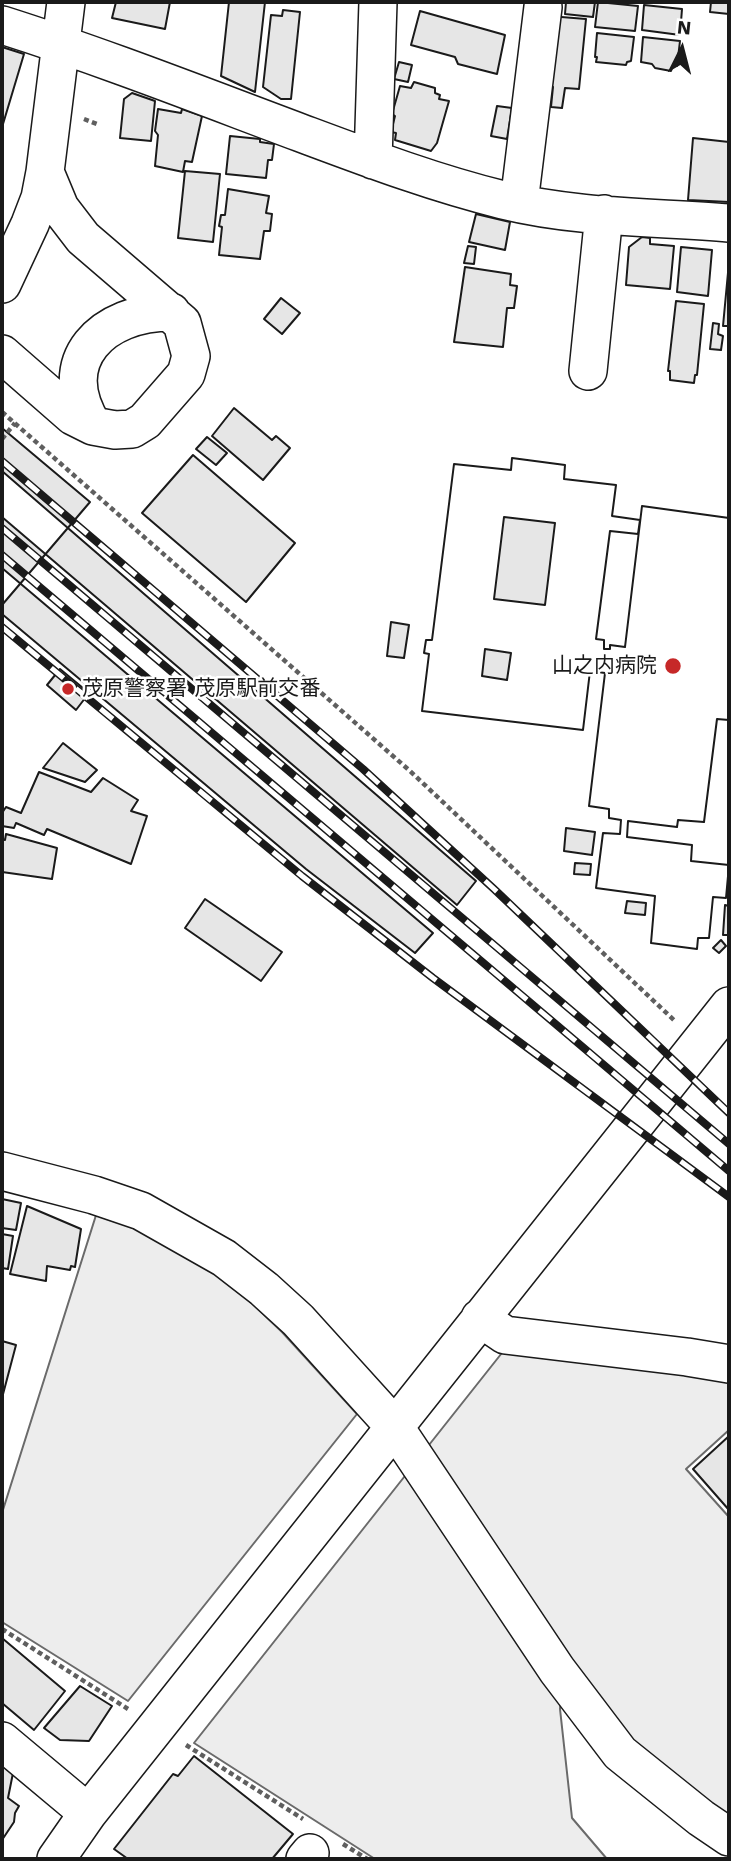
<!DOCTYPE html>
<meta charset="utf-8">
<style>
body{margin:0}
#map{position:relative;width:731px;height:1861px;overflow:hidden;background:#fff;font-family:"Work Sans",sans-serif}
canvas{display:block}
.frame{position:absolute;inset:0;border:4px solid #1a1a1a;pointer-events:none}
.north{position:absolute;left:647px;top:14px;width:70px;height:70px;-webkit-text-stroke:5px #fff;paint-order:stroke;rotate:6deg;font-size:19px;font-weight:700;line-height:28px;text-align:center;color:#1a1a1a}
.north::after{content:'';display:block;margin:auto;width:24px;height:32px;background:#1a1a1a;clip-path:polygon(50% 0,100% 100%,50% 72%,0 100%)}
</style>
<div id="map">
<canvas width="731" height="1861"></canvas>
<div class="frame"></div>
<div class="north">N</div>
</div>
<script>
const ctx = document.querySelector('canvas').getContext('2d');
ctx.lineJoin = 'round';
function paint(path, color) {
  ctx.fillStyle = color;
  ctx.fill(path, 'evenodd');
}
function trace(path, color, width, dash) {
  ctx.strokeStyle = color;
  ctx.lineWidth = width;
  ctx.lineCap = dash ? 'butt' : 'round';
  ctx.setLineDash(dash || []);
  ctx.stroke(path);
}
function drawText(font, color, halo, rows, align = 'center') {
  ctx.font = font + ' "Work Sans","Noto Sans JP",sans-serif';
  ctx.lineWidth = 5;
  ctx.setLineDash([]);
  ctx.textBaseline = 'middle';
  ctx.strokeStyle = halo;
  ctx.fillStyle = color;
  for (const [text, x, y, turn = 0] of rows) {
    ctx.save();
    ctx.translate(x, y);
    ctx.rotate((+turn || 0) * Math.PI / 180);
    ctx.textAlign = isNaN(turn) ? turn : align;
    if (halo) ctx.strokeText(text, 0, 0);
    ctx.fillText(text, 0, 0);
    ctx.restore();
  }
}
const built = new Path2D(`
 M97 1212 160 1236 221 1274 282 1332 357 1414 128 1701 2 1622V1513Z
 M509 1344 729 1372V1430L686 1469 729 1517V1826L626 1745 425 1450Z
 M412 1467 561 1692 560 1709 572 1818 607 1859H375L194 1743Z`);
const building = new Path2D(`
 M116 2H170L165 29 112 18Z
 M229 2H265L255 92 221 76Z
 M566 2H595L593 17 565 14Z
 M598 2 638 6 635 31 595 27Z
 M711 2H729V14L710 12Z
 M644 5 682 9 680 35 642 30Z
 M283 10 300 12 291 99H281L263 87 271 15 282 16Z
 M420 11 505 35 497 74 458 64 455 57 411 45Z
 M549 16 586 19 579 89 565 88 562 108 551 107 553 87 542 85Z
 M597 33 634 37 631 61 627 62 626 65 596 62 597 57H595Z
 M643 37 680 41 677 66H673L671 71 655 68 652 64 641 62Z
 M2 47 24 54 3 124H2Z
 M399 62 412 65 408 82 394 79Z
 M414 82 435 88V93L440 95 439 99 449 101 437 143 431 151 395 140 396 133 391 132 395 116 392 114 400 86 411 88Z
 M132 93 155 101 151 141 120 138 124 99Z
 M497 106 512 108 507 139 491 136Z
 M158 109 181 113 182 109 202 116 192 162 185 161 183 172 155 166 158 135 155 131Z
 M230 136 260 139V142L274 144 272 160H268L266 178 226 174Z
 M693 138 729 142V202L688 200Z
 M185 171 220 174 213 242 178 238Z
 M228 189 269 196 266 213 272 214 270 231H264L260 259 219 255 222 227 219 226 221 215H225Z
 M476 214 510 222 505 250 469 242Z
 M642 237 650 238V244L674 246 670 289 626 285 629 247Z
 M468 246 476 247 474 264 464 263Z
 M681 247 712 250 708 296 677 292Z
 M729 262V326H723Z
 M465 267 511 274 510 285 517 286 514 308H507L503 347 454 342Z
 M281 298 300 313 282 334 264 319Z
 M676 301 704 304 697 375H695L694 383 670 380V371H668Z
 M713 323 719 324 718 334 723 336 721 350 710 349Z
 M234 408 272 440 276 436 290 448 263 480 212 436Z
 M2 428 90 502 2 605Z
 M207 437 227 453 216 465 196 449Z
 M193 455 295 543 246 602 142 513Z
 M512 458 565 465 564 479 616 485 612 516 640 520 638 534 610 531 596 639 604 640V649H610V645L625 647 642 506 729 518V720L717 719 704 822 678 820 677 827 628 821 627 837 692 845 691 861 729 865 726 898 713 897 709 938H698L697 949 651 943 655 896 596 888 603 833 620 834 621 820 609 818V809L589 806 605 673 590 671 583 730 422 711 429 654 424 653 426 640H432L454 464 511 470ZM504 517 555 523 545 605 494 599ZM485 649 511 653 507 680 482 676Z
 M512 458 565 465 564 479 616 485 612 516 640 520 638 534 610 531 596 639 604 640V649H610V645L625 647 642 506 729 518V720L717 719 704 822 678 820 677 827 628 821 627 837 692 845 691 861 729 865 726 898 713 897 709 938H698L697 949 651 943 655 896 596 888 603 833 620 834 621 820 609 818V809L589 806 605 673 590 671 583 730 422 711 429 654 424 653 426 640H432L454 464 511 470Z
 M2 471 476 881 457 905 2 517Z
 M2 568 433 933 415 953 306 869 2 614Z
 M391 622 409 625 404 658 387 656Z
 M60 669 89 693 76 710 47 685Z
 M63 743 97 770 85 782 43 768Z
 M39 772 91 792 103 778 138 800 131 811 147 816 131 864 47 829 44 835 16 823 14 828 2 826V813L6 807 21 813Z
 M566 828 595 832 592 855 564 851Z
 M6 834 57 848 52 879 2 872V839L5 840Z
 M575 863 591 864 590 875 574 874Z
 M205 899 282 952 261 981 185 928Z
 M627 901 646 903 645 915 625 913Z
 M725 905 729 906V935H723Z
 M721 940 726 946 719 953 713 948Z
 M2 1199 21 1203 16 1230 2 1228Z
 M27 1206 81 1229 75 1267 71 1266 70 1270 47 1266 46 1281 10 1274Z
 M2 1234 13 1236 8 1269 2 1268Z
 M2 1341 16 1345 2 1398Z
 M729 1436V1510L693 1469Z
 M2 1638 65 1691 34 1730 2 1703Z
 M80 1686 112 1706 89 1741 60 1740 44 1728Z
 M194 1756 293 1834 272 1859H128L114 1849 173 1774 178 1776Z
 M2 1766 13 1773 8 1798 19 1806 15 1813 14 1822 2 1840Z`);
const path = new Path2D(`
 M84 119 97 124
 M2 412 410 771 675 1021
 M2 439 15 423
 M2 1629 128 1709
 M186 1745 303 1819
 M343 1844 367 1859`);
const minor = new Path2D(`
 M2 25C103 57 202 96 301 133 368 158 434 183 503 200 576 218 654 217 729 223
 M373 160 378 2
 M519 203 543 7
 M2 284 30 224 40 198 45 172 66 2
 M2 354 73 416 93 426 115 430 132 429 145 421 186 374 191 356 182 323 83 238 60 208 45 172
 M588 371 604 214
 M93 426C52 360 103 312 171 312
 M2 1171 94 1195 141 1211 224 1258 264 1289 298 1320 394 1426 557 1670 620 1753 701 1818 729 1837
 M480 1318 505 1335 687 1357 729 1364
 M2 1741 88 1813 56 1859
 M88 1813 729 1006
 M305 1859 310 1853`);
const rail = new Path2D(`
 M2 461 363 769 494 889 729 1113
 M2 528 729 1144
 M2 555 729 1171
 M2 627 302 876 433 978 729 1197`);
const markers = [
 [673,666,9,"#c62828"],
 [68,689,7,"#c62828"]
];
const poiNames = [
 ["山之内病院",657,666],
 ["茂原警察署 茂原駅前交番",82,689,"left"]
];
paint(built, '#ededed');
trace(built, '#6a6a6a', 2);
paint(building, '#e6e6e6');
trace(building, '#1a1a1a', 2);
trace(minor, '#1a1a1a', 40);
trace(path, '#5f5f5f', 4.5, [5, 3.5]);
trace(minor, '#fff', 37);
trace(rail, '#1a1a1a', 8);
trace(rail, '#fff', 5, [16]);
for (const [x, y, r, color] of markers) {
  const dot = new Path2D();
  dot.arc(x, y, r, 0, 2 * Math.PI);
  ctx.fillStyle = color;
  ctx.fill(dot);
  trace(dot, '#fff', 2.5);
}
drawText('21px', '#1a1a1a', '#fff', poiNames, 'right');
</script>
